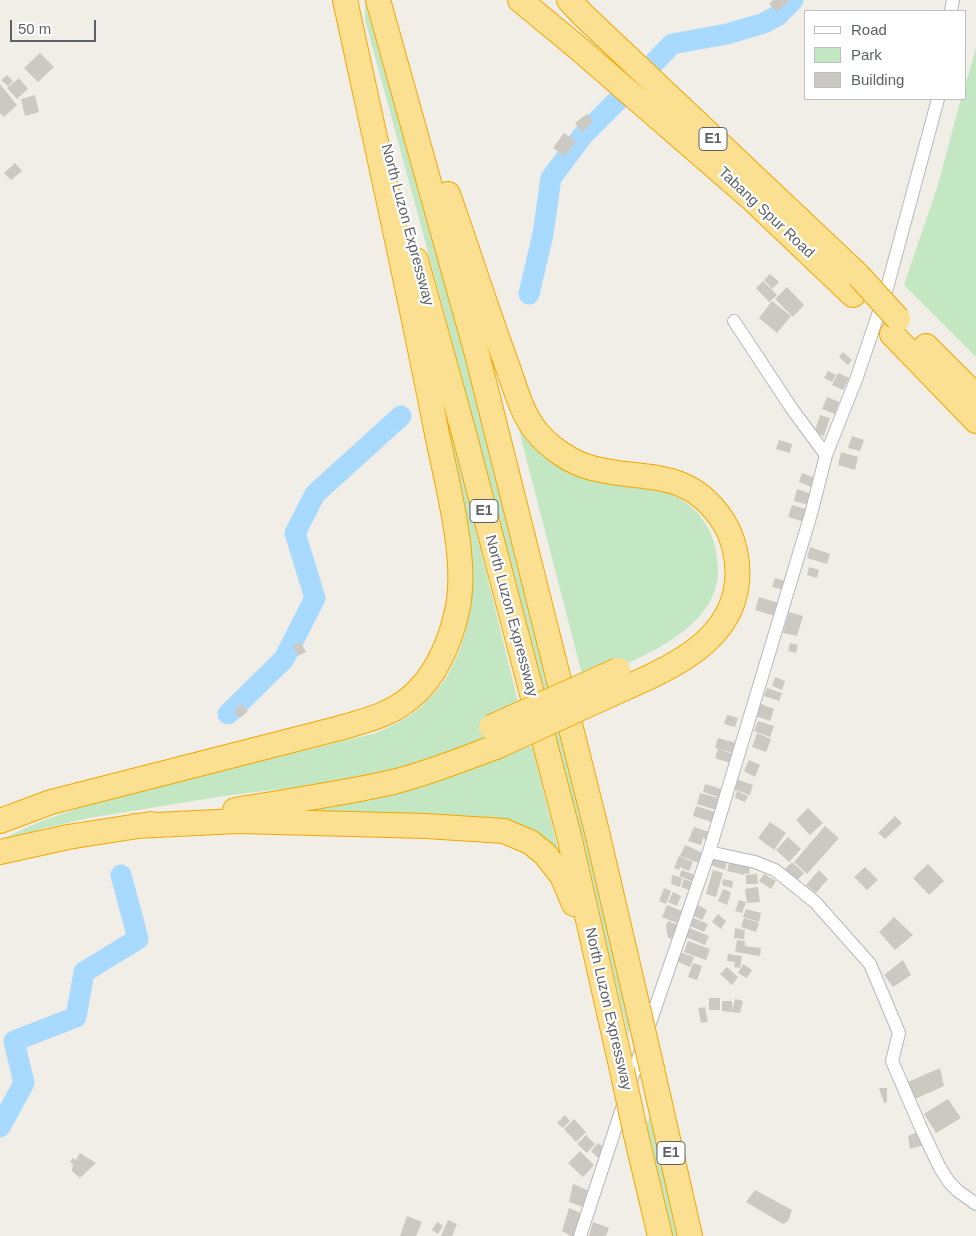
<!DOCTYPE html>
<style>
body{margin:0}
#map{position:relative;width:976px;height:1236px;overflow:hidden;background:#f0eee6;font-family:Arial,sans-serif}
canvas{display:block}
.legend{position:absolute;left:804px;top:10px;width:162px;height:90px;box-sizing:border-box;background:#fff;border:1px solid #bfc0c2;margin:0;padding:6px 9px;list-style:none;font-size:15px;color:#5e6266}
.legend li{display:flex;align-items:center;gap:10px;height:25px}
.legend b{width:25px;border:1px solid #bfc0c2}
.scale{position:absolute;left:10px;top:20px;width:86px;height:22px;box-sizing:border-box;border:2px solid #5e6266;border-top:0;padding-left:6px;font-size:15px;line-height:18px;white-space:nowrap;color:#5e6266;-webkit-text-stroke:4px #fff;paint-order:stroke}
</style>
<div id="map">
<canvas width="976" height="1236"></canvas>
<ul class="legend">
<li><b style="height:6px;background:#fff"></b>Road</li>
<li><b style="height:14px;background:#c3e7c3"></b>Park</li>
<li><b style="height:14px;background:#ccc9c3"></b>Building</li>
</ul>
<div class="scale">50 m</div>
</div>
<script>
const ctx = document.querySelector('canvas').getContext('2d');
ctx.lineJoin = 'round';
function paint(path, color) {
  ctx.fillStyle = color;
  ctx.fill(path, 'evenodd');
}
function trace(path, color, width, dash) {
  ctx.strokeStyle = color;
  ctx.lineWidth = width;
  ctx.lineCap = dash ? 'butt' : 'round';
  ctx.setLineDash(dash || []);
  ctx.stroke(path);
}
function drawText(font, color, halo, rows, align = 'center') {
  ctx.font = font + ' Arial,sans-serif';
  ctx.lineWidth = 4.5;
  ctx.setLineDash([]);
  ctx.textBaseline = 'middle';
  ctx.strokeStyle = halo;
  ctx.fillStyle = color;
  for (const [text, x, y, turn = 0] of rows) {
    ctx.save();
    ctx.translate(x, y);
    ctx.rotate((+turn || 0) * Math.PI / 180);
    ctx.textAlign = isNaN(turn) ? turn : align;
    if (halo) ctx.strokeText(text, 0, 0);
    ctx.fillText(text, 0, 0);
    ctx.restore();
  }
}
const green = new Path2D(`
 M365 2 476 387 634 1019 628 1034C548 694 457 357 365 20Z
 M976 48V357L904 285 937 188 961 99H965V87Z
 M513 407C517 414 521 423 527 429 533 436 555 443 564 447 589 459 615 470 640 482 652 487 664 490 675 496 704 510 718 540 718 570 718 633 631 661 584 682Z
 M452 433 523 722 453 754 397 768 330 783 224 796 89 818 41 829 0 842V840L39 822 105 799 376 733C393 725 412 717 425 703 455 675 469 635 470 595L443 435Z
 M532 746 559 853 434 821 273 809 485 761Z
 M653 1106 681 1236H672L647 1123Z`);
const river = new Path2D(`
 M650 67 672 44 727 34 764 23 777 16 793 0
 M529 294 543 234 551 178 584 134 622 96
 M228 714 284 659 315 598 295 533 315 494 401 416
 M0 1127 24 1083 14 1041 76 1017 84 972 138 939 121 875`);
const building = new Path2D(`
 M773 0H790L777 12 769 4Z
 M40 53 54 67 38 82 24 68Z
 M7 75 13 81 8 86 1 80Z
 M19 78 28 89 17 99 7 88Z
 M0 84 17 105 4 117 0 113Z
 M35 95 39 112 25 116 21 99Z
 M587 114 593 121 582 133 575 123Z
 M564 133 576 141 565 156 553 148Z
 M15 163 22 171 11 180 4 173Z
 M770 274 779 282 772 289 764 280Z
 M763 281 777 295 769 302 756 288Z
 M787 287 804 305 793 317 775 299Z
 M772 301 791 316 777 333 759 318Z
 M843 352 852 360 848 365 839 357Z
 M828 371 836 375 832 382 824 378Z
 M838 373 849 378 843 390 832 385Z
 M827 397 839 402 835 414 822 409Z
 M820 415 830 418 824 436 814 433Z
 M852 436 864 440 860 451 848 448Z
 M779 440 792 444 790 453 776 449Z
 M841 452 858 457 855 470 838 465Z
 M802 473 817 479 814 488 799 482Z
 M797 489 815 495 812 506 794 501Z
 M792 505 809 510 805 522 788 517Z
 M810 547 830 554 827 564 807 558Z
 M809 567 819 570 817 578 807 575Z
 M775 578 788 582 785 590 772 587Z
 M759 597 779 603 775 616 755 610Z
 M789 612 803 616 797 636 783 633Z
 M301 642 306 652 298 656 293 646Z
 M790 643 798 645 796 653 788 651Z
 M775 677 785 681 782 690 772 686Z
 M767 688 782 693 779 701 764 696Z
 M759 703 774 709 770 721 755 716Z
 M241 704 248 711 240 718 234 711Z
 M727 715 738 718 735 727 724 724Z
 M758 721 774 726 770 737 754 731Z
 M757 733 771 739 766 752 752 747Z
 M718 738 736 743 733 753 715 748Z
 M718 749 733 754 730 763 715 758Z
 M749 760 760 765 755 777 744 771Z
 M736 779 753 785 750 795 733 789Z
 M705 784 721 789 719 797 703 792Z
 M737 791 748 796 745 802 735 798Z
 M700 793 719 798 716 810 697 804Z
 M696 806 715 812 712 822 693 816Z
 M808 808 823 823 810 835 796 820Z
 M895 816 902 823 885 839 878 833Z
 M770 822 786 833 774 850 758 838Z
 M825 826 839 838 807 874 794 862Z
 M694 827 709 832 707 840 703 838 701 845 688 841Z
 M788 837 801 849 789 862 776 850Z
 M685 845 703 853 699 863 680 856Z
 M714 854 728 859 725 870 711 865Z
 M679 856 693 862 689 871 680 867 679 870 674 868Z
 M792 862 804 873 795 883 783 871Z
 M729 863 750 867 749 874 745 873 744 875 727 871Z
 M928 864 944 881 929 895 913 878Z
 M865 867 878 880 867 890 854 877Z
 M682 870 695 875 692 881 679 876Z
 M713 870 723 873 716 897 706 894Z
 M819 870 828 879 816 893 806 885Z
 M757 874 758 884H746V875Z
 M764 874 776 881 771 889 759 881Z
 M672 875 682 878 680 887 671 884Z
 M684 879 692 882 689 890 681 887Z
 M723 879 733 881 732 888 722 885Z
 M758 887 760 902 747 903 745 889Z
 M664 888 671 891 666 904 659 901Z
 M723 889 731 892 727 905 718 901Z
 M673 892 681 896 677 906 668 902Z
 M739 900 746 902 742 913 735 911Z
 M696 904 707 910 702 920 691 914Z
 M667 905 682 911 677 923 662 917Z
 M746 909 761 913 759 922 743 917Z
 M718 914 726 921 721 929 712 922Z
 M691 917 708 924 704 932 688 925Z
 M894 917 913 935 895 950 879 932Z
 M744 918 759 923 756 932 741 927Z
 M668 921 678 925 673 939 668 938 666 926Z
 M689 928 709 936 705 945 686 937Z
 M735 928 745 930 744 939 734 938Z
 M737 940 745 941V946L761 948 760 956 735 952Z
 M688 941 710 949 706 960 684 952Z
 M680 952 694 957 690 967 676 961Z
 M728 954 742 956 740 968 734 967 735 962 727 961Z
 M903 960 911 975 893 987 884 975Z
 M693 963 702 966 697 980 688 977Z
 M743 964 752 970 747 978 738 973Z
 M727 967 738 977 732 985 720 974Z
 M709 998H720V1010H709Z
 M735 999 743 1001 740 1013 722 1011V1001H732V1011Z
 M705 1007 708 1022 701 1023 698 1008Z
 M940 1068 944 1086 915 1099 908 1082Z
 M879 1088H887V1102L884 1103Z
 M948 1099 961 1118 936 1133 924 1114Z
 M565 1115 570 1121 563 1128 557 1123Z
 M574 1119 586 1132 576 1142 564 1129Z
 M922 1130 924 1145 910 1149 908 1136Z
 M586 1135 595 1144 587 1153 577 1144Z
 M598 1143 606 1149 598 1158 591 1151Z
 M580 1151 594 1165 583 1177 568 1163Z
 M80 1153 96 1163 80 1178 72 1171 73 1164 70 1162 73 1158 76 1160Z
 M573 1184 594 1193 589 1209 569 1202Z
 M755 1190 792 1210 788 1221 783 1224 746 1202Z
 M569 1208 587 1216 575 1236H571L562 1231Z
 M407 1216 422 1222 416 1236H400Z
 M448 1220 457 1224 452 1236H441Z
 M437 1222 443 1226 438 1234 432 1230Z
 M593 1222 609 1228 606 1236H589Z`);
const minor = new Path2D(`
 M951 11 953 0
 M734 321 792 409 826 455
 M709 852 755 862 775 870 815 902 870 964 899 1033 892 1061 921 1128 940 1168 949 1182 958 1191 976 1204
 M580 1236 652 1017 709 852 811 514 826 455 857 377 887 288 938 99`);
const motorway = new Path2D(`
 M378 0 477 354 596 828 638 1008
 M520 0 578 48 753 200 853 295
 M569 0 584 16 859 276
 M448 194C468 251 486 308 507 365 515 387 521 412 536 431 549 447 571 463 592 468 644 482 687 466 723 521 734 538 739 561 737 582 732 640 672 668 625 688
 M416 260 465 437 569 836 622 1070
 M892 334 976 421
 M926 346 976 396
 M235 810C288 801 341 794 393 782 429 773 463 759 498 746
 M0 821 51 802 340 728C364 721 390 715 410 698 435 678 450 643 457 611 469 560 446 481 436 429 408 285 376 143 345 0
 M135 826 238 821 426 826 504 831 530 842 545 854 562 876 574 904
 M0 852 68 837 151 824
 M652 1069 690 1236
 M636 1135 660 1236`);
const motorwayBridge = new Path2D(`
 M859 276 898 319
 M491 727 618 670
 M498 746 625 688
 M638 1008 652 1069
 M622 1070 636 1135`);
const shields = [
 [713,139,28],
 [484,511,28],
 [671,1153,28]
];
const shieldNames = [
 ["E1",713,139],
 ["E1",484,511],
 ["E1",671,1153]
];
const streetNames = [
 ["Tabang Spur Road",766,213,43],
 ["North Luzon Expressway",407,225,75],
 ["North Luzon Expressway",511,616,75],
 ["North Luzon Expressway",608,1009,77]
];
paint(green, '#c3e7c3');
trace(river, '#a8d9fe', 21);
paint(building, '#ccc9c3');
trace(minor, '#b6b9bd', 14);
trace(motorway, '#f4a702', 26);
trace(minor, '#fff', 12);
trace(motorway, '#fce091', 24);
trace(motorwayBridge, '#f4a702', 26, []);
trace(motorwayBridge, '#fce091', 24);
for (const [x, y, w] of shields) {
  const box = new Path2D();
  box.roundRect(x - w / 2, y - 11.5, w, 23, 4);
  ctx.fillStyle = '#fff';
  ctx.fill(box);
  trace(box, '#5e6266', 1);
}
drawText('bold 14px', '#5e6266', null, shieldNames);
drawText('15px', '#5e6266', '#fff', streetNames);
</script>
